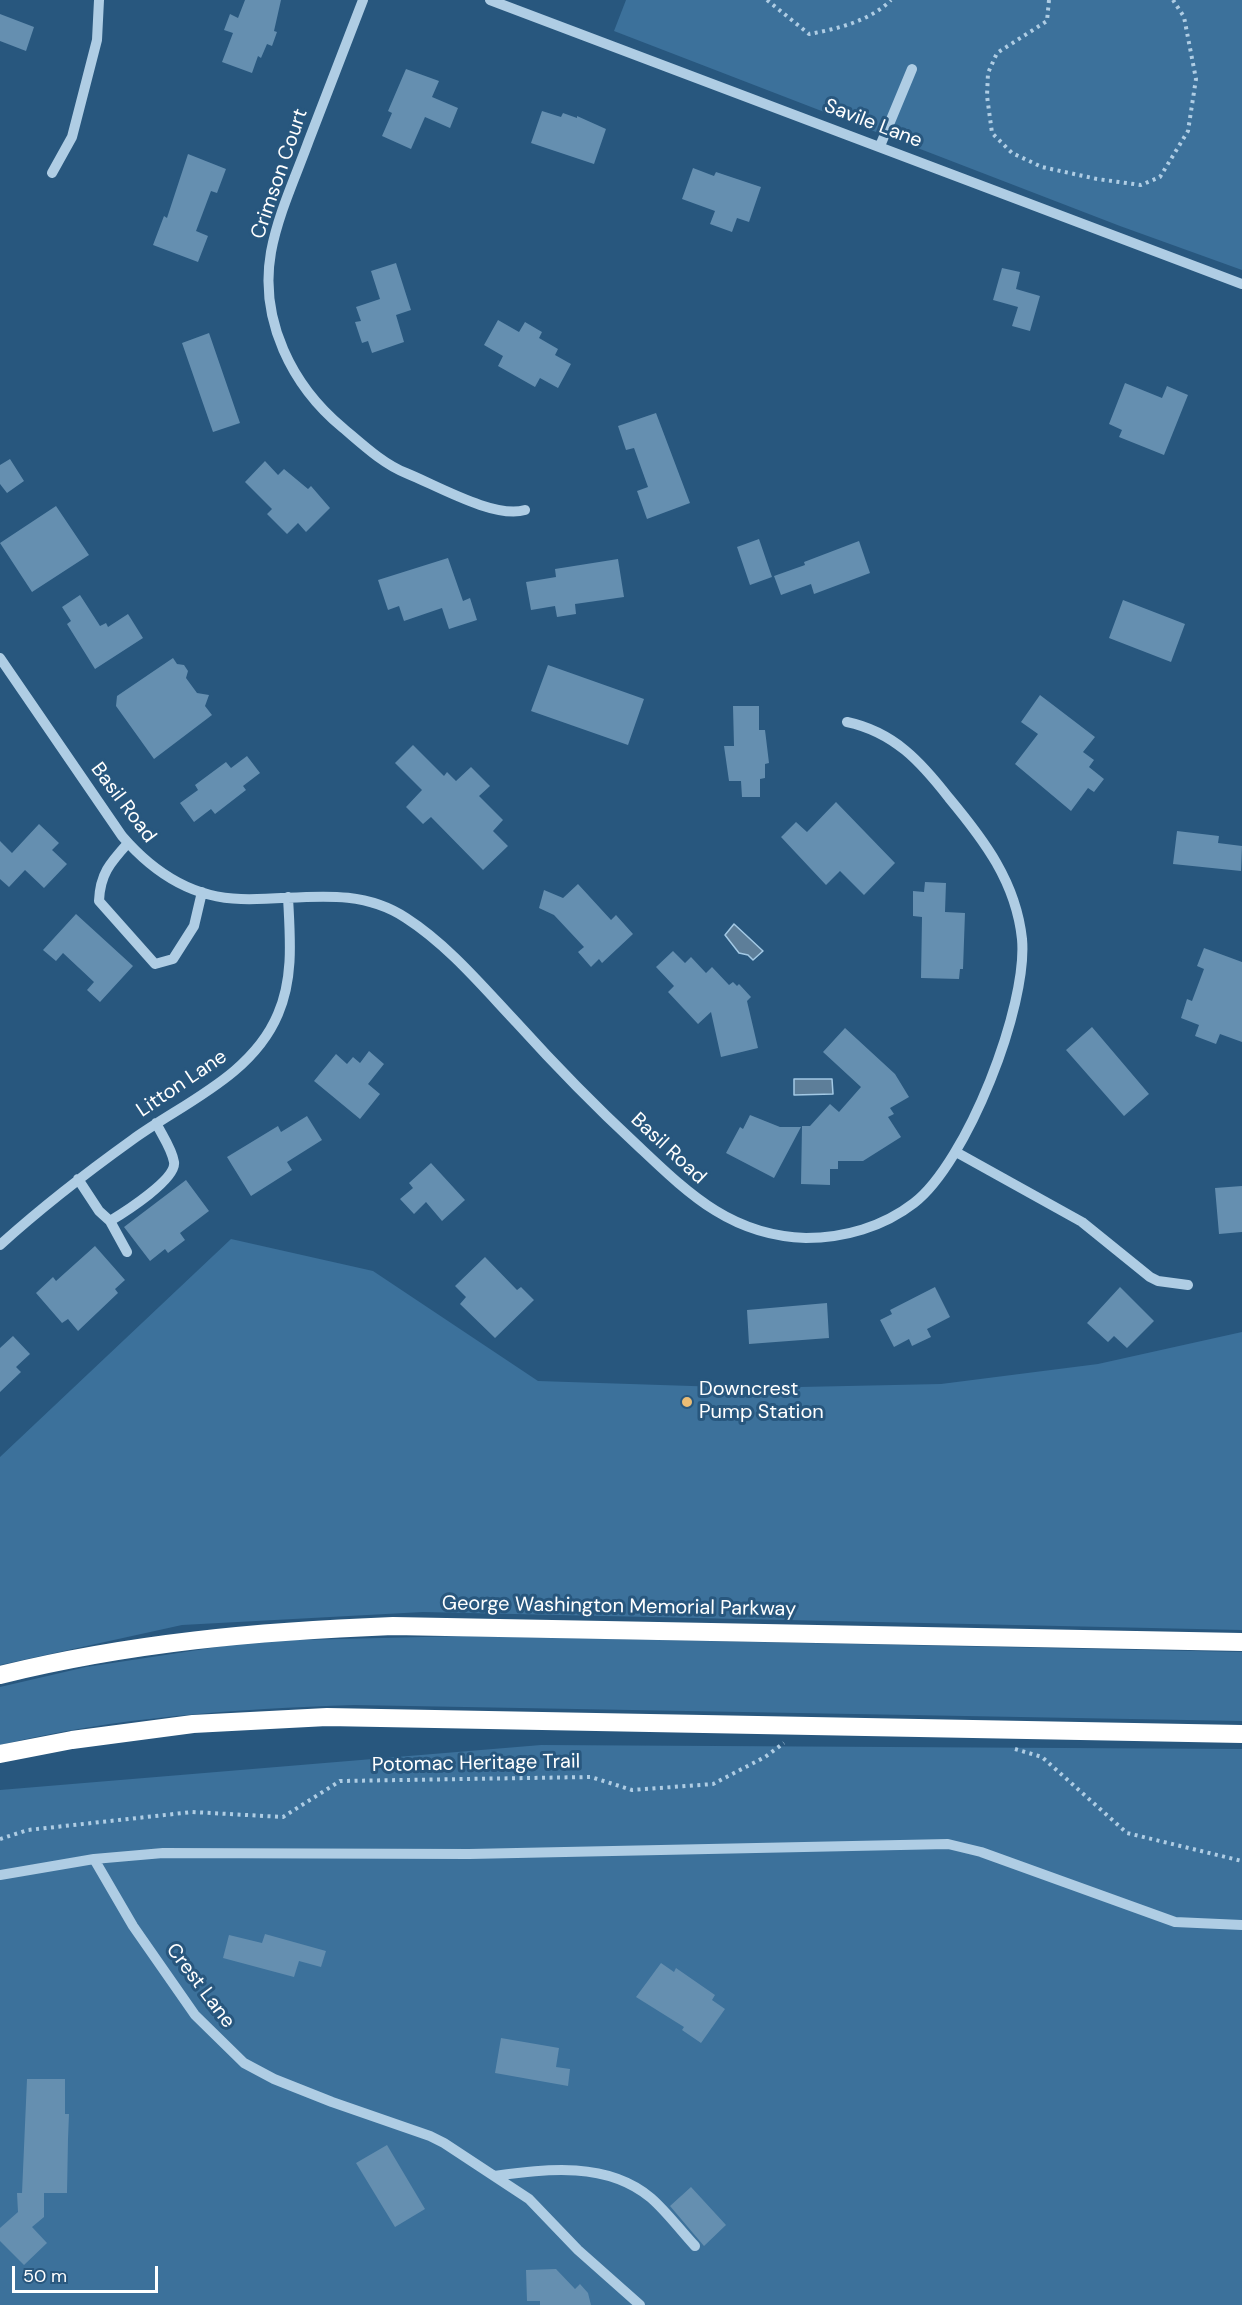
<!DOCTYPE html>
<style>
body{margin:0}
#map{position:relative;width:1242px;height:2305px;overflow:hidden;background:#28577e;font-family:"DM Sans",sans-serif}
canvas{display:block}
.scale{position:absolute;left:12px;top:2266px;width:146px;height:27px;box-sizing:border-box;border:3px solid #fff;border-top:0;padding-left:8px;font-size:18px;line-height:21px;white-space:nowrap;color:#fff;-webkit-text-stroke:4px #28577e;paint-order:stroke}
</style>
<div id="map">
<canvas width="1242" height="2305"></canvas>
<div class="scale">50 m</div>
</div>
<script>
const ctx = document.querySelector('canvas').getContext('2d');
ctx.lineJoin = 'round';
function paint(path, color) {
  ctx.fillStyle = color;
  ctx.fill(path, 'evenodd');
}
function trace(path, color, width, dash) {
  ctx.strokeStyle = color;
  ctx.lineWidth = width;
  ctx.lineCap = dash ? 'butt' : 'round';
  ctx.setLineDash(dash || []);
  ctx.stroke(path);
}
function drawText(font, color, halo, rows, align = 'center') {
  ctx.font = font + ' "DM Sans",sans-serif';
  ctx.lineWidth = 6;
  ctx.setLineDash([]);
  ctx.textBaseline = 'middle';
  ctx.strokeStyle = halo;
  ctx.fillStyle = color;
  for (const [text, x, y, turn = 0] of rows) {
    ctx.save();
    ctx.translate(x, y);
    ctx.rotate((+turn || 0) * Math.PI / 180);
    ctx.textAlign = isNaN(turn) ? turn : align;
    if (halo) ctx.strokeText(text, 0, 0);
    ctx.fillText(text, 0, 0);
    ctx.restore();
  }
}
const green = new Path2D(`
 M626 0H1242V270L1120 226 614 31Z
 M231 1239 373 1271 538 1381 753 1388 941 1384 1098 1364 1242 1332V1630L423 1612 182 1625 0 1665V1457Z
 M464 1636 1242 1652V1721L354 1705C235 1709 116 1717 0 1745V1687L86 1667 257 1641Z
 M541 1745 1242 1749V2305H0V1790Z`);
const water = new Path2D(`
 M734 924 763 951 753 960 748 955 739 953 725 935Z
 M794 1079H832L833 1094 794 1095Z`);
const building = new Path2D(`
 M245 0H281L274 31 277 32 272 46 267 44 261 58 258 56 252 73 222 62 233 33 224 30 230 14 238 18Z
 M0 14 34 27 26 51 0 41Z
 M406 69 439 81 432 97 458 108 450 128 425 117 411 149 382 136 392 113 388 111Z
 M542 111 561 117 563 113 577 118V116L606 129 594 164 531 143Z
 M188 154 226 169 217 193 211 191 196 231 208 236 198 262 153 245 164 216 167 218Z
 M693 168 714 176 716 172 761 187 749 222 737 218 732 232 710 224 715 211 682 199Z
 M396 263 411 310 396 315 404 342 372 353 368 341 362 343 355 322 361 321 356 307 380 299 371 271Z
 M1002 268 1020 272 1016 289 1040 296 1030 331 1012 326 1018 307 993 300Z
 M498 320 519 332 525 322 542 332 539 338 558 349 555 355 571 364 558 388 540 378 535 387 498 366 503 356 484 345Z
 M209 333 240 423 213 432 182 343Z
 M1125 383 1162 398 1167 386 1188 395 1164 455 1119 437 1122 430 1109 424Z
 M656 413 690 503 647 519 637 491 648 487 634 448 626 450 618 426Z
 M10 459 24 481 7 493 0 484V465Z
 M265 461 278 475 284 469 308 489 311 486 330 508 306 532 298 523 287 534 267 514 272 509 245 482Z
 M56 506 89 555 32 592 0 543Z
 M759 539 772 577 750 585 737 547Z
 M859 541 870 573 814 594 811 584 781 595 774 576 805 565 804 562Z
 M448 558 463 601 470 598 477 620 449 629 442 608 404 621 399 606 388 610 378 580Z
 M618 559 624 597 575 604 576 614 557 617 555 606 531 610 526 582 556 577 555 569Z
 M80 595 100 626 106 623 108 627 128 614 143 638 95 669 67 624 71 621 62 607Z
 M1123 600 1185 624 1171 662 1109 638Z
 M173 658 177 664 184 665 188 671 186 678 197 693 209 695 205 706 212 715 154 759 116 706 117 696Z
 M548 665 644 699 628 745 531 711Z
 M1040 695 1095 737 1083 752 1094 760 1089 767 1104 779 1094 792 1088 788 1071 811 1015 764 1038 734 1021 722Z
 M733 706H759V730H765L769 763 765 764V778L760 779V797H742L741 781H729L724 746H734Z
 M413 745 444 776 447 772 456 781 471 767 490 786 479 796 503 820 493 831 508 846 483 870 431 817 423 824 406 807 422 790 395 763Z
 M247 756 260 773 243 786 246 790 215 814 211 809 194 822 180 803 198 790 195 785 226 762 231 768Z
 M836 802 895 863 864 895 840 871 826 885 781 837 796 822 807 832Z
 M39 824 59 843 52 850 67 864 44 888 25 870 9 887 0 879V841L12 853Z
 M1177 831 1219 836 1218 843 1242 846 1241 871 1173 864Z
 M925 882 946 883 945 912 965 913 963 969H960L959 979 921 978 922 917 913 916V891L924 892Z
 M578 884 611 920 616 915 633 934 602 963 599 959 591 967 578 952 584 947 554 915 539 908 544 890 563 898Z
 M76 914 133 966 100 1002 87 990 94 982 63 953 56 961 43 950Z
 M1204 948 1242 962V1042L1220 1034 1216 1044 1195 1036 1199 1025 1181 1018 1187 999 1192 1001 1204 969 1197 966Z
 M673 951 685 963 691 957 706 973 712 967 729 985 733 982 737 986 739 984 751 997 747 1001 758 1048 721 1057 711 1012 698 1024 668 992 674 986 656 967Z
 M1092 1027 1149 1094 1124 1116 1066 1050Z
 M845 1028 895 1074 909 1097 890 1108 894 1114 888 1117 901 1137 863 1161H838V1169H830V1185L801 1184 802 1126H810L830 1104 839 1112 861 1087 823 1052Z
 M369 1051 384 1064 368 1084 380 1094 360 1119 314 1081 336 1054 347 1064 353 1057 360 1063Z
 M750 1115 780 1127H801L774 1178 726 1153 740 1127 743 1129Z
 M307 1116 322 1140 287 1162 292 1170 251 1196 227 1157 278 1126 281 1132Z
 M431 1163 465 1200 442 1221 426 1202 414 1214 400 1199 413 1188 409 1183Z
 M186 1180 209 1211 180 1233 185 1240 168 1253 165 1249 150 1261 124 1227Z
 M1242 1186V1232L1219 1234 1215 1188Z
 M95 1246 125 1280 115 1289 118 1293 78 1331 68 1319 62 1323 36 1293 53 1277 56 1281Z
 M485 1257 517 1290 521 1287 534 1300 495 1338 460 1304 466 1297 455 1286Z
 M935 1287 950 1317 927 1329 931 1337 912 1346 909 1339 894 1347 880 1320 892 1314 890 1310Z
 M1120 1287 1154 1321 1127 1348 1114 1336 1108 1342 1087 1323Z
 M827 1303 829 1338 749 1344 747 1310Z
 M13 1336 30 1354 16 1367 21 1372 0 1392V1348Z
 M265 1934 326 1951 321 1967 299 1961 294 1977 223 1958 229 1935 262 1943Z
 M661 1963 674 1972 676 1968 715 1995 712 2000 725 2009 701 2043 682 2030 684 2027 636 1997Z
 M501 2038 559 2048 556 2067 570 2069 568 2086 495 2073Z
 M27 2079H65V2114H69L68 2139 67 2193H44V2217L32 2227 47 2243 24 2265 0 2241V2228L18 2212 17 2193H22Z
 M387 2145 425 2209 395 2227 356 2163Z
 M691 2187 726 2225 704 2246 670 2206Z
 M556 2269 575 2289 580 2284 588 2293 591 2305H540V2301H527L526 2270Z`);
const path = new Path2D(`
 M767 0 809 34C837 29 870 21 891 0
 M1049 0 1047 21 997 53 988 73 987 96 992 133 1012 153 1042 167 1097 179 1141 185 1160 177 1188 131 1196 79 1184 17 1173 0
 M1015 1749 1042 1757 1127 1833 1242 1861
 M0 1839 28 1830 192 1812 283 1817 340 1781 591 1777 632 1790 713 1784 765 1757 784 1743`);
const minor = new Path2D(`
 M363 0C345 47 327 93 309 140 296 176 278 214 271 252 259 320 292 386 343 428 362 444 383 464 406 473 436 485 494 519 525 510
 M490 0 1242 284
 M880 146 912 69
 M52 173 72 137 97 40 99 0
 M0 658 122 836C153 872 192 898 241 899 297 901 355 884 406 918 448 945 483 987 517 1023 555 1065 595 1106 636 1144 687 1192 730 1236 806 1238 844 1238 883 1227 914 1203 967 1162 1028 1006 1022 939 1016 882 984 840 949 798 921 762 894 732 847 722
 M128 843C110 863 100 874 99 901L155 964 173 959 194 926 202 892
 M956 1152 1082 1222 1150 1277 1158 1281 1188 1285
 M78 1179 99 1211 110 1221C125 1212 177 1179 174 1162 172 1149 162 1135 156 1123
 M110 1221 127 1252
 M0 1245C42 1207 86 1173 132 1140 183 1103 252 1076 278 1014 294 977 290 937 288 897
 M94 1859 133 1926 195 2015 244 2063 274 2079 332 2102 430 2136 444 2143 529 2199 578 2250 640 2305
 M0 1875 94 1859 163 1853 469 1854 948 1844 981 1852 1175 1922 1242 1925
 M494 2176C547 2169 607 2161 651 2198 667 2212 681 2231 695 2246`);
const highway = new Path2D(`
 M0 1675C129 1643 260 1631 393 1626L1242 1642
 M0 1754 72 1740 193 1724 327 1717 1242 1734`);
const markers = [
 [687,1402,6,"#ebbd75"]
];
const streetNames = [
 ["Savile Lane",873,124,21],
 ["Crimson Court",280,174,-71],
 ["Basil Road",123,803,53],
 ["Litton Lane",182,1084,-34],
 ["Basil Road",668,1149,43],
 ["George Washington Memorial Parkway",619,1607,1],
 ["Potomac Heritage Trail",476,1764,-1],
 ["Crest Lane",200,1986,53]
];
const poiNames = [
 ["Downcrest",699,1390],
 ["Pump Station",699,1413]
];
paint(green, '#3c719b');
paint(water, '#5d7e99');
trace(water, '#a3c9e5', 1.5);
paint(building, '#658fb0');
trace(path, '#afcde4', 4, [3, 4.5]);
trace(minor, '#afcde4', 10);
trace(highway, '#fff', 18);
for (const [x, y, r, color] of markers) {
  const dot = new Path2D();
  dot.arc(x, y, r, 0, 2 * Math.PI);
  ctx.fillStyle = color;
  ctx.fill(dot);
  trace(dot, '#28577e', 2);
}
drawText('20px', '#fff', '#28577e', streetNames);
drawText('20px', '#fff', '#28577e', poiNames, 'left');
</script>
